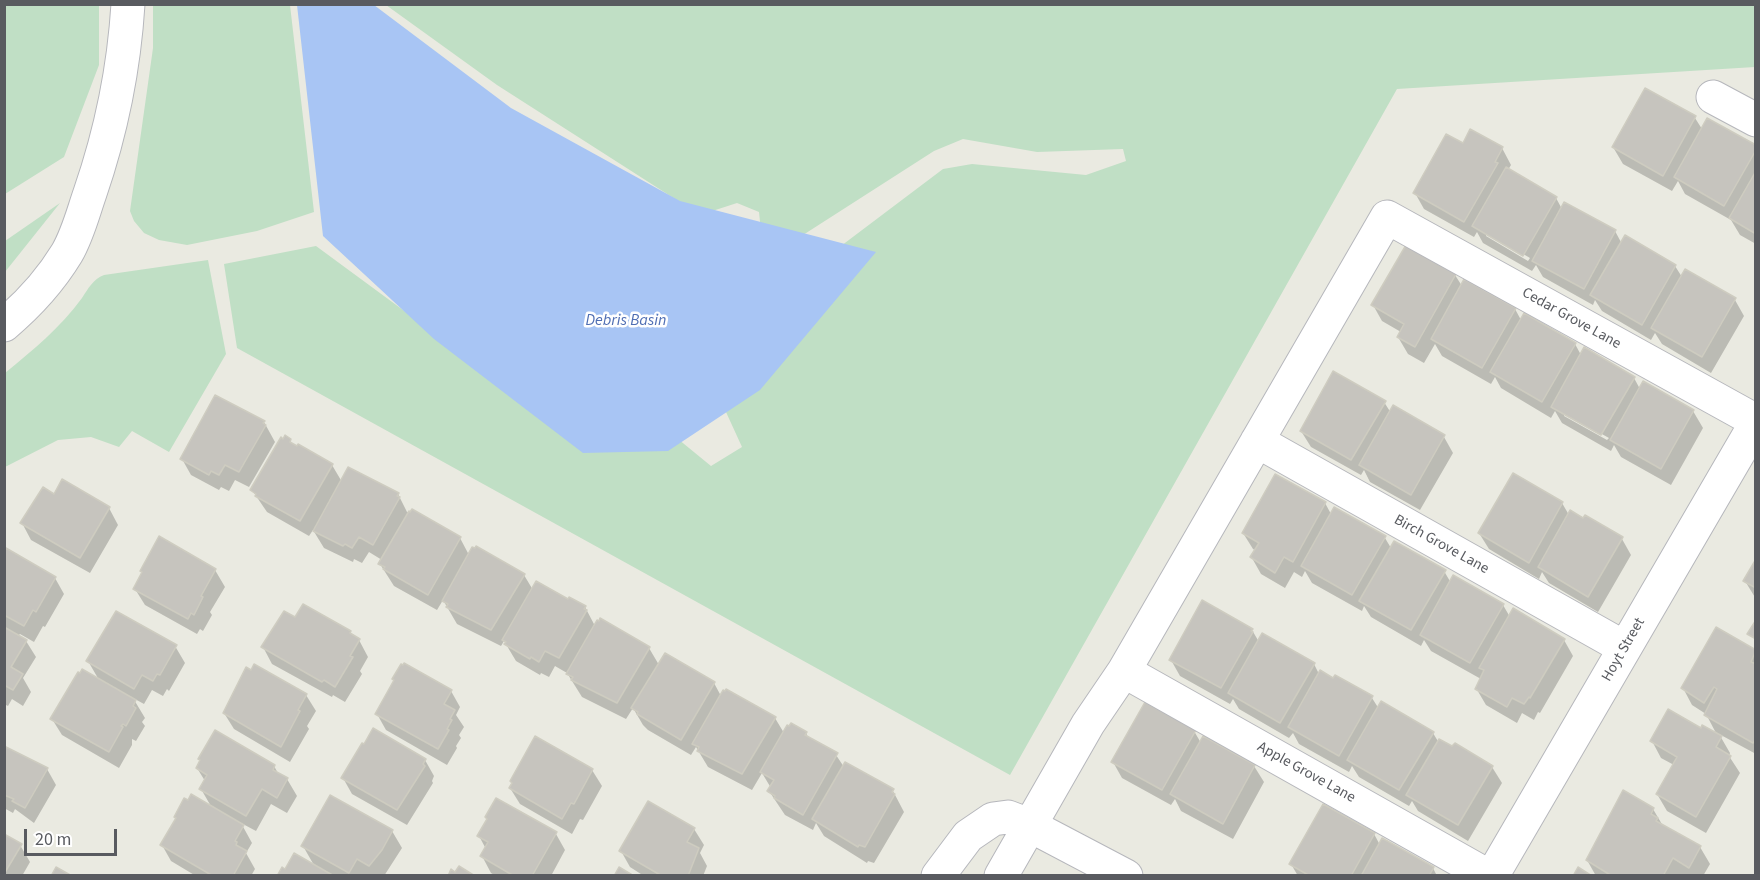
<!DOCTYPE html>
<style>
body{margin:0}
#map{position:relative;width:1760px;height:880px;overflow:hidden;background:#eaeae1;font-family:"Source Sans 3",sans-serif}
canvas{display:block}
.frame{position:absolute;inset:0;border:6px solid #595b60;pointer-events:none}
.scale{position:absolute;left:24px;top:829px;width:93px;height:27px;box-sizing:border-box;border:3px solid #595b60;border-top:0;padding-left:8px;font-size:18px;line-height:21px;white-space:nowrap;color:#595b60;-webkit-text-stroke:4px #fff;paint-order:stroke}
</style>
<div id="map">
<canvas width="1760" height="880"></canvas>
<div class="frame"></div>
<div class="scale">20 m</div>
</div>
<script>
const ctx = document.querySelector('canvas').getContext('2d');
ctx.lineJoin = 'round';
function paint(path, color) {
  ctx.fillStyle = color;
  ctx.fill(path, 'evenodd');
}
function trace(path, color, width, dash) {
  ctx.strokeStyle = color;
  ctx.lineWidth = width;
  ctx.lineCap = dash ? 'butt' : 'round';
  ctx.setLineDash(dash || []);
  ctx.stroke(path);
}
function drawText(font, color, halo, rows, align = 'center') {
  ctx.font = font + ' "Source Sans 3",sans-serif';
  ctx.lineWidth = 5;
  ctx.setLineDash([]);
  ctx.textBaseline = 'middle';
  ctx.strokeStyle = halo;
  ctx.fillStyle = color;
  for (const [text, x, y, turn = 0] of rows) {
    ctx.save();
    ctx.translate(x, y);
    ctx.rotate((+turn || 0) * Math.PI / 180);
    ctx.textAlign = isNaN(turn) ? turn : align;
    if (halo) ctx.strokeText(text, 0, 0);
    ctx.fillText(text, 0, 0);
    ctx.restore();
  }
}
const green = new Path2D(`
 M5 4 99 5V65L64 157 5 194Z
 M153 5H290L314 212 257 231 187 245 159 240 144 233 134 221 130 211 153 48Z
 M386 5H1755V67L1397 89 1010 775 237 348 224 264 316 246 558 424 656 421 711 466 742 447 699 353 943 169 972 164 1086 175 1126 161 1123 149 1037 152 963 139 934 151 764 260 759 212 737 203 700 215 497 85Z
 M60 203 5 272V241Z
 M208 260 226 354 169 452 132 431 119 447 91 437 58 440 5 467V373C34 349 59 329 82 298 88 289 93 279 104 275Z`);
const water = new Path2D(`
 M297 5H374L511 108 680 201 876 252 760 390 668 451 583 453 434 339 323 236Z`);
const shadow = new Path2D(`
 M1695 118 1702 129 1756 147V244L1740 235 1731 220 1685 194 1678 181 1672 191 1623 164 1613 147Z
 M1463 145 1502 148 1511 165 1508 170 1556 198 1562 209 1615 231 1622 244 1675 266 1682 277 1735 300 1744 316 1711 373 1662 344 1655 333 1651 340 1602 311 1595 300 1593 305 1543 277 1536 265 1532 271 1483 243 1477 232 1474 237 1424 209 1415 193ZM1486 232 1530 258 1528 261 1486 236Z
 M1455 275 1462 286 1515 309 1521 320 1575 344 1581 355 1634 378 1640 389 1693 411 1703 428 1671 485 1621 457 1614 445 1611 451 1562 423 1555 411 1551 418 1501 388 1495 377 1491 384 1442 356 1435 344 1424 363 1408 354 1398 337 1401 332 1382 321 1373 305ZM1564 413 1609 438 1607 440 1564 416Z
 M1384 402 1391 413 1444 437 1453 453 1420 510 1370 482 1364 470 1361 475 1311 447 1301 431Z
 M264 422 275 442 249 487 235 480 229 491 221 487 219 490 191 475 182 459Z
 M290 440 293 446 332 465 342 482 398 494 407 512 460 538 469 555 524 575 533 590 585 607 595 626 649 648 659 665 714 683 721 696 775 718 784 733H806L809 739 836 755 844 767 846 764 893 791 904 812 874 863 868 861 867 863 824 836 816 823 813 830 785 815 769 791 771 788 762 773 752 790 708 767 696 747 691 755 648 730 643 725 633 708 626 719 582 697 567 673 555 666 549 677 541 673 540 675 516 661 504 641 501 646 457 624 443 600 437 610 394 586 380 564 382 560 369 552 362 563 354 559 353 562 324 548 313 530 309 536 267 512 252 490Z
 M55 496 109 508 118 525 90 573 31 540 22 523Z
 M1325 503 1331 514 1385 538 1391 548 1444 571 1451 583 1503 605 1510 617 1564 640 1573 656 1540 713 1538 712 1534 720 1522 713 1517 723 1486 705 1476 688 1481 679 1431 651 1424 640 1421 646 1371 617 1364 606 1362 611 1312 583 1305 571 1302 577 1294 572 1285 588 1261 574 1252 558 1256 551 1253 549 1243 533Z
 M1562 503 1569 515 1622 539 1631 555 1598 612 1549 583 1542 572 1539 579 1489 549 1479 533Z
 M4 554 55 578 64 594 45 627 43 626 34 642 20 634 18 636 26 641 36 657 23 678 31 692 23 706 12 699 8 706 4 704Z
 M1756 562V599L1745 581Z
 M215 570 225 587 210 612 212 615 203 631 200 629 197 634 145 605 135 589 143 574 141 571Z
 M296 619 350 632 353 637 359 640 368 657 360 671 362 674 345 702 333 695 332 697 272 664 263 647Z
 M1717 629 1756 651V754L1719 734 1730 753 1729 756 1740 773 1706 833 1667 811 1657 794 1674 765 1661 758 1652 741 1701 730 1717 735 1706 714 1692 705 1683 688Z
 M1252 630 1259 642 1314 664 1319 674 1334 680 1336 677 1372 698 1379 709 1433 733 1439 743 1492 767 1502 783 1468 841 1418 811 1412 801 1409 806 1359 777 1352 766 1349 772 1299 744 1293 733 1289 738 1239 709 1233 699 1230 704 1180 676 1171 660Z
 M175 646 185 663 169 691 167 689 163 696 152 690 144 704 133 698 145 718 142 722 145 726 136 741 132 739V745L119 768 62 735 52 719 99 680 88 661Z
 M451 691 460 707 456 715 464 727 459 735 461 738 456 746 457 748 447 765 386 730 377 714Z
 M306 695 316 711 307 726 309 729 290 762 234 729 224 713Z
 M1194 731 1201 743 1254 766 1264 782 1233 839 1181 811 1175 799 1171 805 1122 778 1113 762Z
 M4 747 47 769 56 785 34 823 15 809 13 813 4 808Z
 M425 760 434 776 432 781 433 783 407 825 352 794 343 778Z
 M274 766 279 775 287 779 297 796 287 813 271 804 256 831 241 823 252 843 246 853 255 869 251 876H196L171 861 162 845 212 808 201 789 205 781 197 768Z
 M592 770 602 786 583 820 580 819 572 834 520 804 510 788Z
 M1653 809 1663 826 1700 847 1710 864 1703 876 1682 874 1681 876H1596L1587 860Z
 M694 829 704 845 700 853 707 866 703 876H644L630 867 621 851Z
 M392 831 402 848 384 876H279L315 867 303 846Z
 M556 834 565 850 551 876H496L491 873 482 856 486 849 479 836Z
 M1374 834 1380 845 1433 868 1437 876H1298L1291 864Z
 M4 835 20 845 30 862 22 876H4Z`);
const building = new Path2D(`
 M1645 88 1696 116 1663 176 1612 147Z
 M1707 118 1756 145V150L1724 206 1674 177Z
 M1470 129 1503 147 1495 162 1498 163 1464 222 1413 193 1446 134 1463 143Z
 M1506 167 1557 197 1523 256 1472 226Z
 M1756 171V234L1729 218Z
 M1564 202 1616 230 1584 289 1532 261Z
 M1625 235 1676 265 1642 325 1590 295Z
 M1406 245 1456 274 1415 347 1397 337 1404 324 1371 305Z
 M1685 269 1736 298 1702 357 1651 328Z
 M1464 279 1516 308 1482 368 1431 339Z
 M1524 313 1576 343 1542 402 1490 372Z
 M1584 347 1635 377 1601 435 1551 407Z
 M1333 371 1386 401 1351 460 1300 431Z
 M1643 381 1694 410 1661 469 1610 440Z
 M215 395 265 421 263 423 266 425 239 472 225 465 219 475 211 471 209 475 180 459Z
 M1393 405 1445 435 1411 495 1359 465Z
 M285 435 291 439 290 442 297 446 298 444 333 464 300 521 255 496 256 494 250 490 281 437 283 439Z
 M348 467 399 493 397 496 400 497 373 545 359 537 352 548 345 544 343 546 313 531Z
 M1513 473 1563 502 1529 563 1478 533Z
 M1275 474 1326 502 1293 562 1284 557 1275 573 1250 557 1259 543 1242 533Z
 M62 479 110 507 80 558 20 523 43 487 54 494Z
 M1334 507 1386 536 1352 595 1301 566Z
 M412 509 461 537 428 595 383 569 385 567 378 564 409 511 410 512Z
 M1570 510 1583 518 1585 515 1623 537 1588 597 1538 567Z
 M159 536 216 569 201 596 203 597 194 615 191 613 188 619 133 589 142 572 140 571Z
 M1394 541 1446 570 1411 630 1359 601Z
 M476 546 525 574 491 630 446 607 448 604 442 601 472 547 475 548Z
 M6 548 56 577 36 612 33 610 24 626 4 615V551Z
 M1756 559V588L1743 581Z
 M1453 575 1504 604 1470 663 1420 635Z
 M536 581 568 599 569 597 586 606 584 609 587 610 559 658 545 651 539 662 531 657 530 659 504 644 506 642 502 640Z
 M1202 600 1253 629 1251 631 1253 632 1221 688 1169 660Z
 M303 604 351 631 350 633 360 639 350 656 353 657 335 687 324 680 322 682 261 647 284 611 295 617Z
 M1513 608 1565 639 1530 698 1529 697 1524 704 1512 698 1507 707 1475 689 1484 670 1479 668Z
 M116 611 177 645 160 675 157 674 153 681 142 675 134 689 86 661Z
 M600 618 650 647 617 703 571 680 573 677 566 674 597 620 599 621Z
 M1756 620V639L1747 634Z
 M4 627 27 640 11 667 23 674 13 690 4 685Z
 M1716 627 1756 650 1751 662 1756 664V739L1753 743 1704 715 1717 689 1714 687 1704 703 1681 688Z
 M1262 633 1315 663 1280 723 1228 693Z
 M665 653 715 682 681 740 637 714 638 712 631 708Z
 M404 663 452 690 444 704 455 710 450 719 452 720 447 729 449 730 438 749 375 714 394 680 392 679 401 664 403 665Z
 M254 664 307 694 298 710 300 711 281 747 223 713 246 667 251 670Z
 M82 669 136 700 133 706 136 708 126 726 123 724 121 726 123 727 109 752 50 719 78 672 80 673Z
 M1320 670 1333 678 1335 675 1373 696 1339 756 1288 727Z
 M726 689 776 717 742 774 697 751 699 747 692 744 723 690 725 691Z
 M1381 701 1434 732 1399 790 1347 760Z
 M1145 702 1196 730 1162 790 1111 762Z
 M1668 709 1701 728 1702 725 1722 736 1716 747 1731 756 1696 817 1656 794 1677 757 1650 741Z
 M791 723 807 732 805 735 838 753 803 815 774 798 775 796 767 791 774 780 760 772 787 725 789 726Z
 M373 728 426 759 423 764 425 766 397 810 341 778 362 743 364 744Z
 M215 730 275 765 273 770 288 778 277 798 262 789 246 816 199 789 207 775 196 768 200 760 198 759Z
 M535 736 593 769 574 804 571 803 562 819 509 788 512 783 510 781Z
 M1203 736 1255 765 1223 824 1170 794Z
 M1439 739 1452 746 1455 743 1493 766 1458 825 1406 795Z
 M4 746 48 768 25 808 12 801 14 799 4 795Z
 M845 762 894 789 892 792 895 794 865 847 859 845 858 847 812 819Z
 M1623 790 1654 808 1651 814 1658 818 1656 821 1701 846 1689 868 1673 858 1663 876H1612L1586 860Z
 M191 794 244 825 235 841 237 842 236 845 247 851 233 876H213L160 845 176 818 174 817 184 798 188 800Z
 M330 795 393 830 382 850 369 866 357 859 349 873 301 846Z
 M496 798 557 832 532 876H514L480 856 488 842 477 836 487 819 485 817Z
 M648 801 695 828 687 842 699 848 688 876H662L619 851Z
 M1323 804 1375 833 1351 876H1310L1289 864Z
 M4 834 22 844 4 874Z
 M1382 838 1434 867 1429 876H1361Z
 M294 853 334 876H277L282 867 285 869Z
 M459 866 475 876H448L451 869 455 872Z
 M56 867 72 876H51Z
 M619 867 634 876H614Z
 M1578 867 1592 876H1573Z`);
const minor = new Path2D(`
 M1713 97 1756 120
 M4 325C29 304 50 281 67 253 78 234 83 213 90 193 111 132 124 69 128 4
 M1257 441 1625 648
 M1124 671 1488 876
 M938 876 968 836 993 819 1008 817 1029 825 1126 876
 M1001 876 1088 724 1124 671 1387 217 1756 421
 M1492 876 1756 423`);
const streetNames = [
 ["Cedar Grove Lane",1571,319,29],
 ["Birch Grove Lane",1441,545,29],
 ["Hoyt Street",1624,650,-60],
 ["Apple Grove Lane",1306,773,29]
];
const waterNames = [
 ["Debris Basin",626,321]
];
paint(green, '#c0dfc5');
paint(water, '#a8c5f4');
paint(shadow, '#0003');
paint(building, '#c6c4be');
trace(building, '#ceccc0', 1.5);
trace(minor, '#b6b7bc', 35);
trace(minor, '#fff', 33);
drawText('15px', '#595b60', '#fff', streetNames);
drawText('italic 16px', '#4f6eb3', '#fff', waterNames);
</script>
